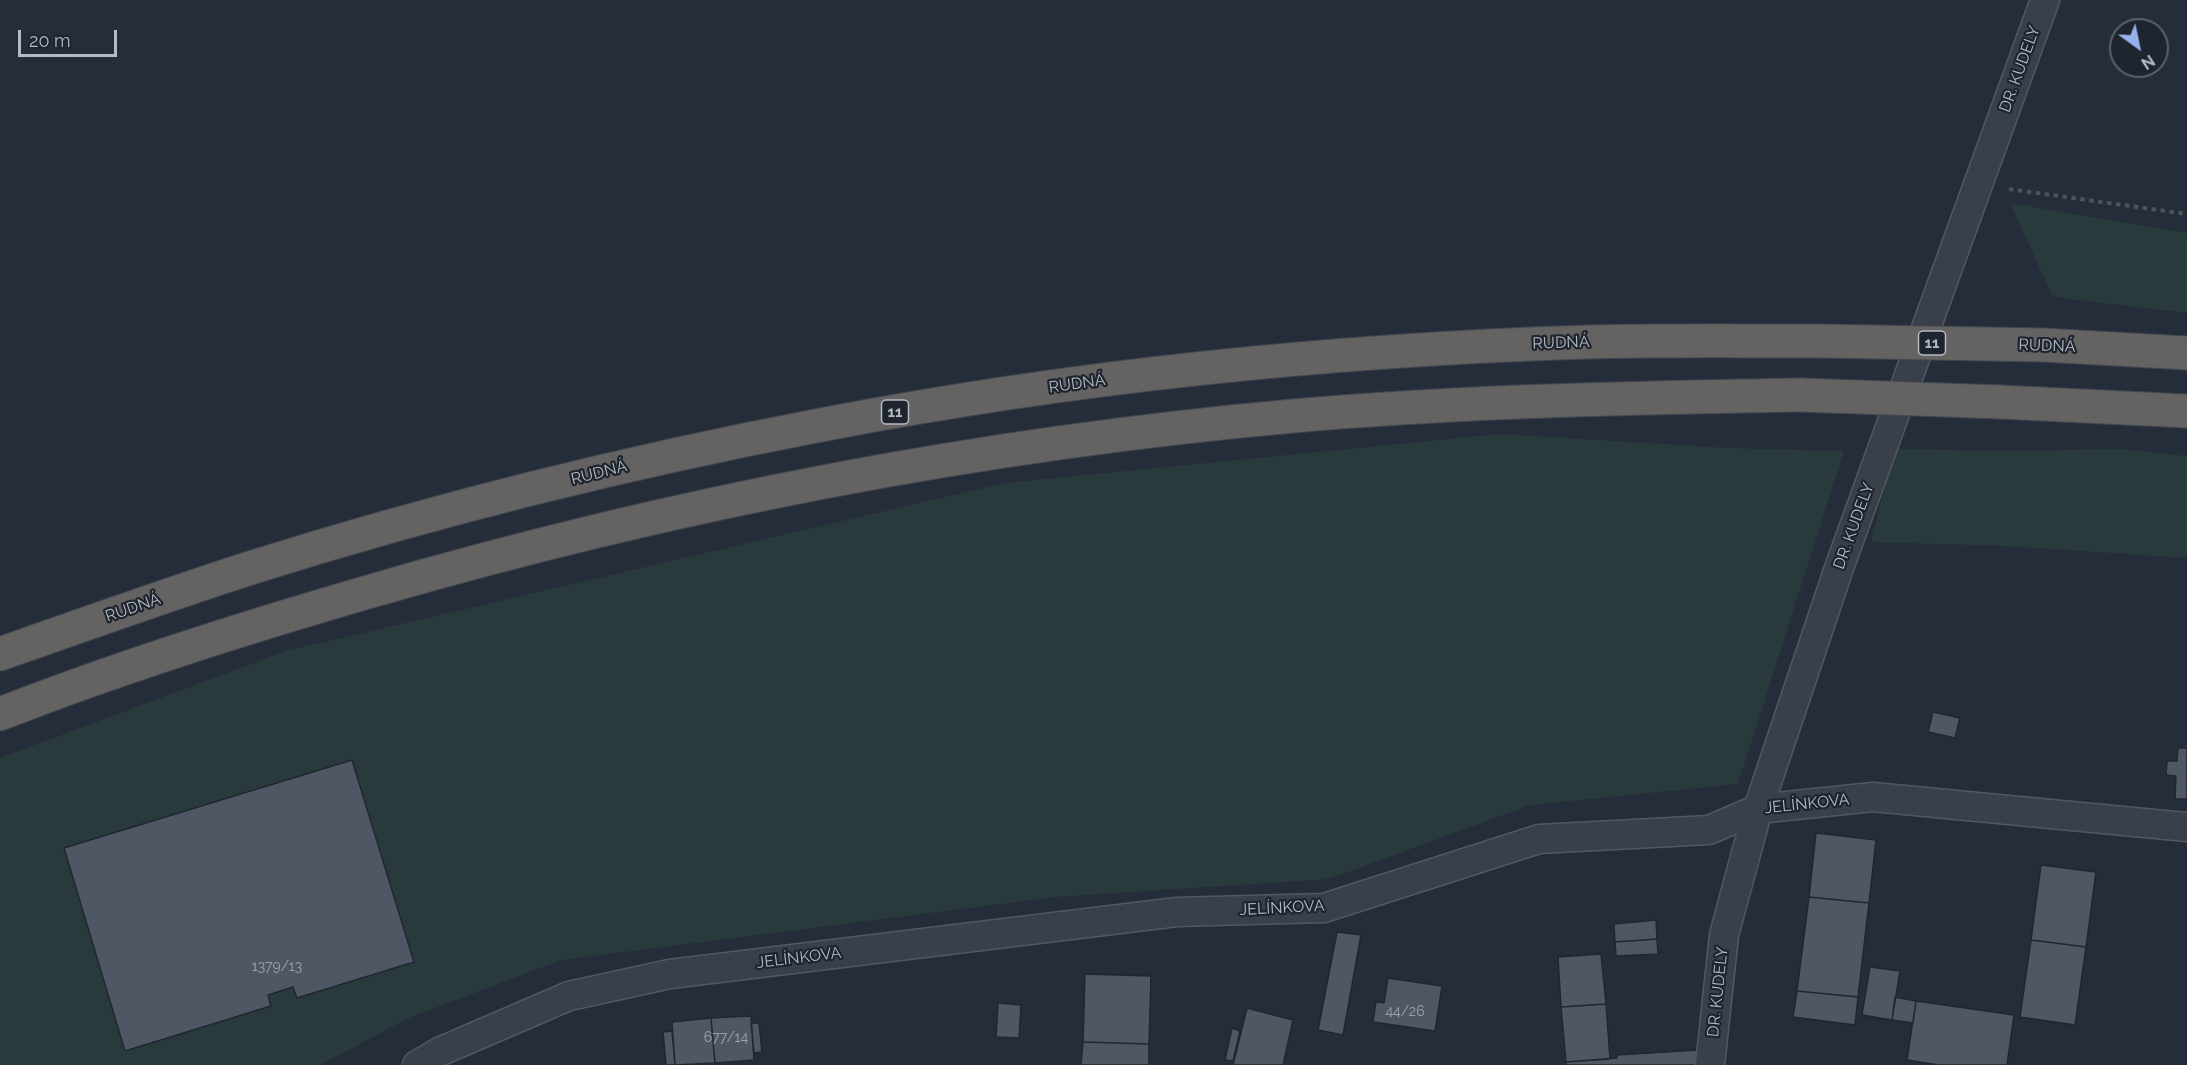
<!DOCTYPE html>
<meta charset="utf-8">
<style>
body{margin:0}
#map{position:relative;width:2187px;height:1065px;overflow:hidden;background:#262d3a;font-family:Raleway,sans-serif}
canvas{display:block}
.north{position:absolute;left:2109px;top:18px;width:60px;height:60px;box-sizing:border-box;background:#1f252f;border:2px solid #5b616b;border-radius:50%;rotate:147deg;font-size:16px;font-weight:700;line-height:24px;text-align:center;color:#b5bbc5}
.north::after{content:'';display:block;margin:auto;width:21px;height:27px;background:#95b2eb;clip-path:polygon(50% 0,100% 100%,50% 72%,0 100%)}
.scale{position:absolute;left:18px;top:30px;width:99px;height:27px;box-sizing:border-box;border:3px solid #b5bbc5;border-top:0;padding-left:8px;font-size:18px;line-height:21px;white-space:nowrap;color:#b5bbc5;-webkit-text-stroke:4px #1f252f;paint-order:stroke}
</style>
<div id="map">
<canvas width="2187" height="1065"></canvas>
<div class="north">N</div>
<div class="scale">20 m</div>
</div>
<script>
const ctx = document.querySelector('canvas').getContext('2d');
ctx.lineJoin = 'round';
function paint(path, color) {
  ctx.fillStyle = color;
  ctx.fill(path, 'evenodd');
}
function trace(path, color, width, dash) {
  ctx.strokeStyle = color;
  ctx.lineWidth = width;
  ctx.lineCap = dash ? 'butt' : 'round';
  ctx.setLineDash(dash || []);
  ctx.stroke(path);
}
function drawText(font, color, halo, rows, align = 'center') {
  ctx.font = font + ' Raleway,sans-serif';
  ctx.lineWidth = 4.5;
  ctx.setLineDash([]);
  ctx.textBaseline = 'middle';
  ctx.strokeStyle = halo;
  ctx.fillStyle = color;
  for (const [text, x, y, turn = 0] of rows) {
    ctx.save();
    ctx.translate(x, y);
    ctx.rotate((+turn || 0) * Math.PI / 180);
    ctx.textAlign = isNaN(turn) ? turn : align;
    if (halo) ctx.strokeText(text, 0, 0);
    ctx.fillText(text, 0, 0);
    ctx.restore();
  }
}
const green = new Path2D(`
 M2010 203 2187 233V313L2053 297Z
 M1500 434 1726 448 1844 451 1738 784 1530 805 1329 879 1055 897 561 960 409 1018 320 1065H0V758L286 651 1005 483Z
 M1894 449 2009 451 2119 449 2187 456V558L2007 546 1871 542Z`);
const building = new Path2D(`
 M1933 712 1960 718 1955 738 1928 732Z
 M2178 748H2187V799H2175L2176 776 2166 775 2167 761H2177Z
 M352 760 414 962 297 998 293 987 268 995 271 1006 125 1051 64 848Z
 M1816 833 1876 840 1869 903 1809 897Z
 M2041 865 2096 872 2086 947 2031 940Z
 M1809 897 1869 903 1858 997 1797 991Z
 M1656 920 1657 939 1615 942 1614 924Z
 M1337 932 1361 935 1343 1035 1318 1030Z
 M1657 939 1658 954 1616 956 1615 942Z
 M2031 940 2086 947 2075 1025 2020 1017Z
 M1601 954 1606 1004 1561 1007 1558 957Z
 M1870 967 1900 971 1892 1020 1862 1015Z
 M1085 974 1151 976 1149 1044 1083 1042Z
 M1388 978 1442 986 1435 1031 1373 1022 1376 1002 1384 1003Z
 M1797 991 1858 997 1855 1025 1793 1017Z
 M1895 997 1916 1001 1913 1023 1892 1020Z
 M1916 1001 2014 1015 2007 1065H1939L1907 1060Z
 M998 1003 1021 1005 1019 1038 996 1037Z
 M1606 1004 1610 1059 1566 1062 1561 1007Z
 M1247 1008 1293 1020 1283 1065H1233Z
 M751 1016 754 1060 715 1063 711 1018Z
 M711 1018 715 1063 675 1065 672 1022Z
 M751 1023H759L762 1052 754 1053Z
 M1232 1028 1240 1031 1233 1061 1225 1060Z
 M672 1031 675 1065H666L663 1032Z
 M1083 1042 1149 1044V1065H1081Z
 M1698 1050 1696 1065H1566V1062L1617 1058V1055Z`);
const path = new Path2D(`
 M2009 189 2187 214`);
const minor = new Path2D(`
 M417 1065 439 1052 569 996 670 974 1177 912 1324 908 1539 839 1709 830 1758 809 1873 797 2187 827
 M1710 1065 1724 935 1758 809 1839 568 2045 0`);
const trunk = new Path2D(`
 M2043 345 2187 353
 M2001 402 2187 411
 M0 654C82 625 164 596 247 569 437 509 631 461 826 424 1076 376 1333 350 1587 342 1665 340 1743 341 1820 341
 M0 714C120 667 244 628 368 592 670 504 980 444 1293 416 1462 401 1631 398 1801 395`);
const trunkBridge = new Path2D(`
 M1820 341 2043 345
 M1801 395 2001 402`);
const numberNames = [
 ["1379/13",277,967],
 ["44/26",1405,1012],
 ["677/14",726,1038]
];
const shields = [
 [1932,343,27],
 [895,412,27]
];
const shieldNames = [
 ["11",1932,343],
 ["11",895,412]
];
const streetNames = [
 ["DR. KUDELY",2020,69,-70],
 ["RUDNÁ",1561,343,-2],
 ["RUDNÁ",2047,346,2],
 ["RUDNÁ",1077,384,-8],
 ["RUDNÁ",599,473,-14],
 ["DR. KUDELY",1854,526,-70],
 ["RUDNÁ",133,608,-19],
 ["JELÍNKOVA",1807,804,-6],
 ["JELÍNKOVA",1282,908,-3],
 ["JELÍNKOVA",799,958,-7],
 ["DR. KUDELY",1718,992,-84]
];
paint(green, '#293a3c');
paint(building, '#4f5765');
trace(building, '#212731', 1.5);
trace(minor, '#525862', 31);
trace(trunk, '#424852', 35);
trace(path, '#48575a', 4, [4.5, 4.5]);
trace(minor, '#3a404a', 28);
trace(trunk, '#646361', 33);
trace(trunkBridge, '#424852', 35, []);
trace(trunkBridge, '#646361', 33);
drawText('14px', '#9ca2ad', null, numberNames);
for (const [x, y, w] of shields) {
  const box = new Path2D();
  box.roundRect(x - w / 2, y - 12, w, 24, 4.5);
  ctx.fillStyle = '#1f252f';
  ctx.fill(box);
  trace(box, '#b5bbc5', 1.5);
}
drawText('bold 15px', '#b5bbc5', null, shieldNames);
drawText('16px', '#b5bbc5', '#1f252f', streetNames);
</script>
